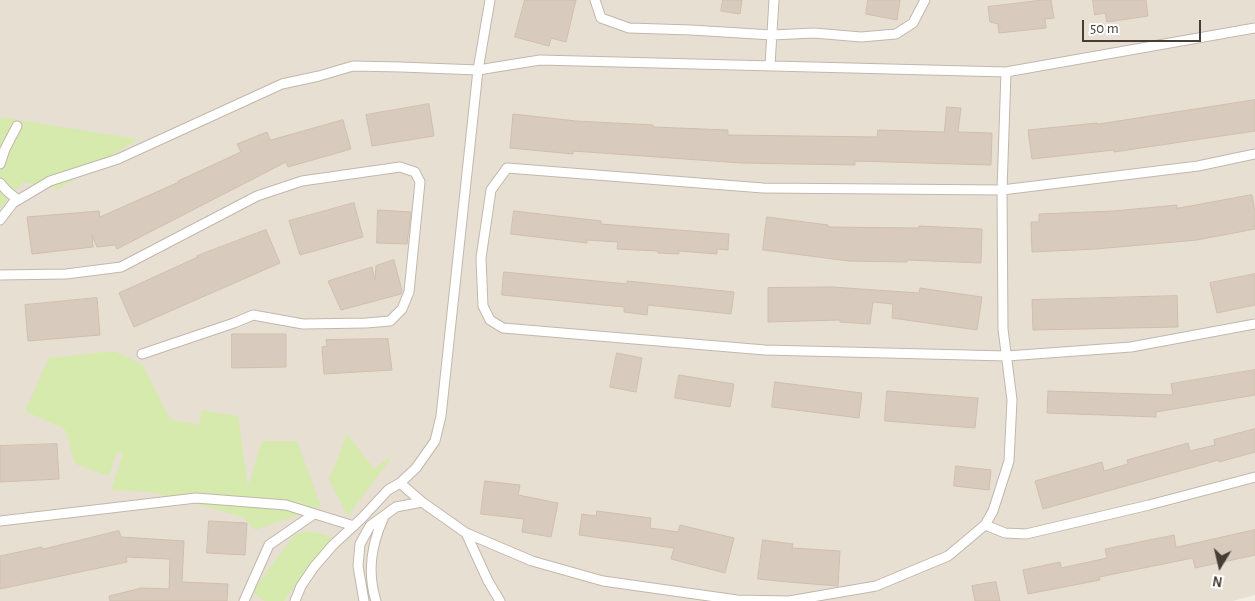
<!DOCTYPE html>
<style>
body{margin:0}
#map{position:relative;width:1255px;height:601px;overflow:hidden;background:#f3eee5;font-family:"Alegreya Sans",sans-serif}
canvas{display:block}
.north{position:absolute;left:1195px;top:541px;width:50px;height:50px;-webkit-text-stroke:4px #fff;paint-order:stroke;rotate:189deg;font-size:14px;font-weight:700;line-height:20px;text-align:center;color:#463d35}
.north::after{content:'';display:block;margin:auto;width:18px;height:22px;background:#463d35;clip-path:polygon(50% 0,100% 100%,50% 72%,0 100%)}
.scale{position:absolute;left:1082px;top:20px;width:119px;height:22px;box-sizing:border-box;border:2px solid #463d35;border-top:0;padding-left:6px;font-size:15px;line-height:18px;white-space:nowrap;color:#463d35;-webkit-text-stroke:4px #fff;paint-order:stroke}
</style>
<div id="map">
<canvas width="1255" height="601"></canvas>
<div class="north">N</div>
<div class="scale">50 m</div>
</div>
<script>
const ctx = document.querySelector('canvas').getContext('2d');
ctx.lineJoin = 'round';
function paint(path, color) {
  ctx.fillStyle = color;
  ctx.fill(path, 'evenodd');
}
function trace(path, color, width, dash) {
  ctx.strokeStyle = color;
  ctx.lineWidth = width;
  ctx.lineCap = dash ? 'butt' : 'round';
  ctx.setLineDash(dash || []);
  ctx.stroke(path);
}
const residential = new Path2D(`
 M0 0H1255V595L1233 601H0Z`);
const green = new Path2D(`
 M0 117 138 139 59 189 23 182 0 208Z
 M114 351 143 365 170 419 199 425 202 410 238 416 248 487 262 441H297L321 507 255 530 243 517 153 492 111 490 123 453 117 452 109 476 75 464 65 429 25 411 49 358Z
 M347 434 374 469 394 454 348 516 329 480Z
 M309 531 332 537 284 601H265L252 592 294 535Z`);
const building = new Path2D(`
 M525 0H576L566 42 551 38 549 46 515 37Z
 M723 0H742L740 14 721 11Z
 M868 0H900L897 20 866 14Z
 M1043 0H1051L1054 18 1045 19 1046 28 999 33 998 24 990 22 988 7Z
 M1093 0H1146L1148 16 1107 22 1105 13 1095 15Z
 M1255 100V131L1114 152V150L1032 159 1028 130 1097 123V124Z
 M429 104 434 136 372 146 366 115Z
 M947 107 961 108 958 132 992 133 991 165 855 161V165L741 163 573 151V154L510 148 513 114 576 121 653 125V127L728 130V135L877 137 878 130 944 132Z
 M343 120 351 149 288 167 286 162 117 249 115 245 97 247 92 235 93 247 32 254 27 217 99 211 100 217 179 182 178 181 241 152 237 144 267 132 270 140Z
 M1252 195 1255 211V229L1197 240 1096 249 1032 252 1031 222H1039V214L1114 211 1177 205V208Z
 M354 203 363 237 300 255 289 221Z
 M378 210 411 212 407 244 377 243Z
 M514 211 601 221V224L729 234 728 250 717 249V254L679 251V254L658 253V251L617 249 618 242 587 240V243L511 234Z
 M767 217 828 225V227L919 228V226L982 229 981 263 907 260V262L849 261 763 250Z
 M266 230 280 263 134 327 119 293 198 257 197 256Z
 M394 260 402 291 401 294 341 310 328 281 372 267 375 280 376 266Z
 M504 272 627 284V281L734 292 731 314 648 305 647 315 624 312V307L502 295Z
 M1255 274V305L1217 313 1210 283Z
 M832 287 919 293 920 288 982 297 977 330 892 318 893 304 873 302 870 324 840 322V320L768 322V288Z
 M1177 296 1178 327 1033 330 1032 300Z
 M97 298 100 335 28 341 25 305Z
 M232 334H286V367L232 368Z
 M388 339 392 370 324 374 322 347 327 346 326 340Z
 M617 353 642 358 636 392 610 387Z
 M1255 370V395L1156 412V417L1047 413 1048 391 1173 395 1171 384Z
 M679 375 734 384 730 407 675 398Z
 M775 382 862 393 859 418 772 407Z
 M887 391 978 398 975 428 885 421Z
 M1255 429V452L1219 462V460L1043 509 1035 481 1102 462 1104 471 1128 464 1127 460 1188 443 1190 451 1215 445 1214 440Z
 M57 444 59 479 0 482V446Z
 M956 466 991 470 989 490 954 486Z
 M485 481 520 485 518 495 558 503 551 537 522 532 524 519 481 514Z
 M597 511 651 518 650 528 678 532 680 525 734 538 725 573 671 559 674 548 579 535 582 514 596 516Z
 M209 521 247 523 245 555 207 553Z
 M1255 530V555L1195 568 1193 558 1099 577 1100 580 1028 594 1023 570 1060 562 1061 568 1107 558 1105 549 1174 535 1176 547Z
 M119 531 121 537 184 541 182 582 228 584 227 601H110L109 596 142 588 169 589 170 559 126 557 127 562 0 589V556L42 547V549Z
 M763 540 793 544 792 548 840 551 838 586 788 582 758 579Z
 M996 582 1000 601H975L972 586Z`);
const service = new Path2D(`
 M595 0 601 18 629 28 691 30 772 35 814 33 861 37 896 34 913 23 925 0
 M770 65 774 0
 M1255 154 1198 166 1002 190 763 188 507 168 491 190 481 258 483 306 490 320 503 328 765 350 1007 356 1131 347 1255 324
 M0 164 5 149 17 126
 M0 183 7 191 18 200
 M0 220 13 203 50 181 118 159 282 84 319 76 353 66 401 67 478 70 540 60 1006 72 1255 28
 M0 275 66 274 121 267 257 196 302 181 400 167 415 172 420 182 409 292 402 309 390 321 366 323 303 324 253 315 234 323 142 354
 M400 483 422 502 466 533 532 561 603 581 737 600 789 601 876 586 948 556 985 525 993 511 1009 461 1012 400 1003 329 1002 190 1006 72
 M0 521 196 498 286 505 354 526
 M985 525 1005 533 1026 534 1149 505 1255 477
 M466 533 488 581 500 601
 M244 601 269 545 314 514
 M295 601 301 586 314 567 332 546 362 518 388 490 400 483 416 468 435 441 441 416 478 70 490 0
 M364 601 358 566 360 544 370 526 396 507 422 502
 M376 601C367 572 371 546 383 519`);
paint(residential, '#e8dfd3');
paint(green, '#d5eaac');
paint(building, '#d8cbbd');
trace(building, '#d1bfad', 1);
trace(service, '#c2b7ab', 11);
trace(service, '#fff', 9);
</script>
